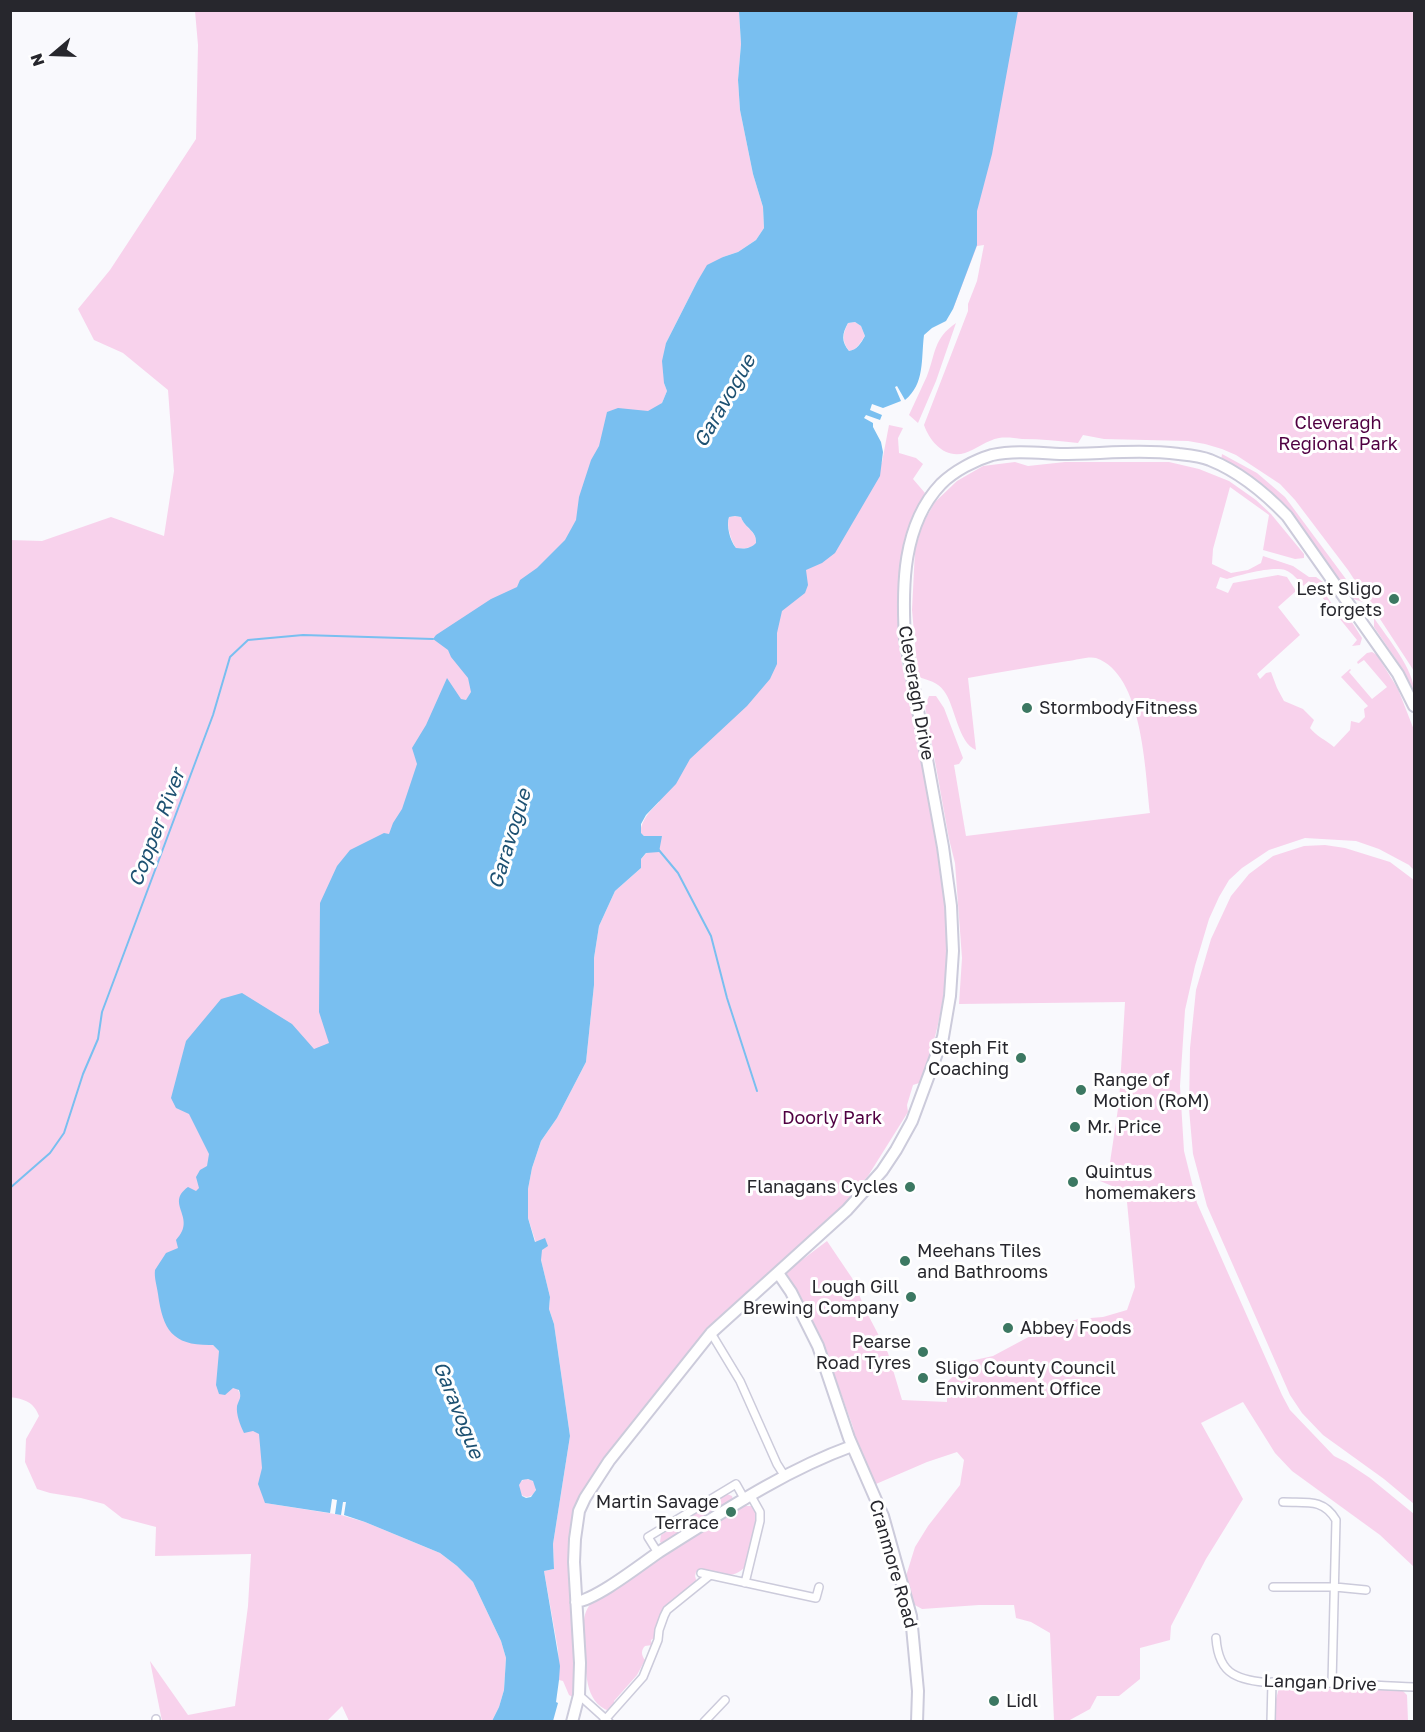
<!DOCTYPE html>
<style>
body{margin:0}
#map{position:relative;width:1425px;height:1732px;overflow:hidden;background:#f9f9fd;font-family:"Golos Text",sans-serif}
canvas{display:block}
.frame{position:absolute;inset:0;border:12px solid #27272d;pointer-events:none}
.north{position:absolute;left:24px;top:24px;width:60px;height:60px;-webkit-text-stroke:4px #fff;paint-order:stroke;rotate:251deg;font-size:16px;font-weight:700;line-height:24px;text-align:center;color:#27272d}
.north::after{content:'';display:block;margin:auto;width:21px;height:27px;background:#27272d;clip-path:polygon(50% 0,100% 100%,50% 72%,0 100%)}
</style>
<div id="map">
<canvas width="1425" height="1732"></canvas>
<div class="frame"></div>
<div class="north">N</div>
</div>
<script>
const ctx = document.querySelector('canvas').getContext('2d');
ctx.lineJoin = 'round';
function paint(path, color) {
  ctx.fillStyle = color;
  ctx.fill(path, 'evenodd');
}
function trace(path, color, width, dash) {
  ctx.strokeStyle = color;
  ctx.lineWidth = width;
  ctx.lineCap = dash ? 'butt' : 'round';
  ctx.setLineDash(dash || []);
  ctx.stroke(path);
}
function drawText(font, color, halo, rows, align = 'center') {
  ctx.font = font + ' "Golos Text",sans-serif';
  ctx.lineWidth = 6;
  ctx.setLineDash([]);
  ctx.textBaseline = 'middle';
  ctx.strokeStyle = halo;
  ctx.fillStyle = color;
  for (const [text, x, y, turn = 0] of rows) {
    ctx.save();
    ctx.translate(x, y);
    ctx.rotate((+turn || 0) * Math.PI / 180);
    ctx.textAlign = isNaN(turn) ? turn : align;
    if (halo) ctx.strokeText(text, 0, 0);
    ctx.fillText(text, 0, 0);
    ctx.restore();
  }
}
const green = new Path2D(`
 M195 11H739L741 44 738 80 740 110 753 174 763 207 764 228 756 240 738 252 723 257 697 282 666 343 664 383 667 391 662 403 213 1345 219 1351 241 1396 263 1428 265 1503 341 1515 365 1522 440 1553 457 1566 473 1582 501 1641 506 1658 504 1690 499 1707 492 1721H349L342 1706 327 1721H162L150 1661 188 1715 235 1706 248 1606 251 1554 155 1556 156 1527 122 1518 104 1504 81 1498 50 1493 37 1489 25 1462 26 1439 39 1416C34 1402 24 1399 10 1397V540L42 541 111 517 164 536 174 471 168 390 123 353 94 340 78 309 110 270 196 139 198 45Z
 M995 11H1414V671L1348 570 1295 500 1280 484 1236 455 1222 449 1205 444 1188 441 1104 439 1083 435 1078 443C1059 441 1041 439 1022 439 1015 438 1006 437 999 438 987 440 977 449 965 453 945 459 930 442 924 425L968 311V304L977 281 984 245 977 246 953 309Z
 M855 322 861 326 865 336C860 343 857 350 849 351 841 340 843 334 848 323Z
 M956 323 936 381 918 423 909 415C915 402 921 389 927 376 936 353 933 339 956 323Z
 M889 425 903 428 898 438 899 453 916 458 923 464 913 479 925 493C920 502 915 512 911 521 897 555 896 616 900 652 904 679 912 706 917 732 930 798 943 864 947 930 950 982 938 1032 922 1082L913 1085 907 1105 908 1112 868 1176 845 1203 739 1302 580 1498 575 1698 569 1695 563 1681 559 1680 558 1650 544 1571 554 1569 553 1544 570 1436 554 1324 549 1309 550 1297 541 1260V1250L536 1243 528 1218V1189L532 1168 541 1141 557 1118 586 1062 594 985V958L599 926 615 891 641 868V859L662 836H644L640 833C642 819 649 812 659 802L656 768 882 462Z
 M1222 454 1257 473 1285 497 1363 602 1353 599 1282 503 1265 487 1235 468 1221 461Z
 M1015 462 1028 466 1065 462H1169L1199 469 1229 481 1256 500 1271 514 1304 554V558L1295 559 1263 550 1269 515 1230 487 1213 549 1212 564 1231 573 1248 570 1261 563 1263 556 1293 566 1309 577H1316L1323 582 1321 588 1332 604 1344 610 1362 638 1360 645 1352 646 1357 640 1309 581 1303 586C1298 580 1293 573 1285 570 1272 566 1240 575 1227 579L1220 577 1216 588 1228 593 1233 583 1278 575 1287 577 1296 591 1278 607 1300 635 1257 674 1260 679 1266 673 1271 672 1277 688 1284 701 1303 709 1314 720 1310 728C1316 736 1326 740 1334 747L1350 730 1351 721 1359 723 1365 717 1364 709 1368 706 1341 677 1350 669 1351 670 1349 672 1372 699 1387 687 1364 660 1358 664 1357 662 1367 653 1372 652 1377 655 1398 689 1414 730V870L1409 865 1379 849 1356 841 1305 838 1269 850 1242 868 1229 880 1219 897 1209 919 1195 966 1185 1010 1180 1086 1184 1151 1197 1203 1282 1395 1290 1410 1334 1456 1346 1462 1370 1478 1414 1514V1567L1380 1535 1292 1471 1275 1453 1243 1402 1201 1423 1243 1499 1206 1559 1171 1626 1170 1640 1140 1648V1679L1119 1696H1097L1090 1709 1068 1721H1054L1050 1633 1031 1622 1016 1618 1014 1605H979L922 1609 913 1604 906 1587V1576L915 1547 928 1526 960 1485 964 1460 957 1452 927 1462 876 1484C865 1468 856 1447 853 1427L824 1347 811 1317 786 1272 827 1241 852 1278 866 1311 888 1353 902 1400 947 1402V1382L970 1361 993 1356 1036 1333 1078 1319 1103 1317 1127 1310 1135 1287 1127 1202 1117 1188 1100 1181 1109 1169 1119 1102 1125 1002 959 1004 962 958 955 863 949 839 925 706 929 696H936L944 708 963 758 959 764 954 765 966 836 1150 813C1145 771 1143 674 1096 658 1089 656 1076 660 1068 661 1035 666 1001 672 968 678L976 750C958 743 955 705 944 691 938 682 928 680 918 677L912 610 915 550 922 525 935 502 957 481 983 466Z
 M735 516 741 517C745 529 757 530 756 544 749 549 744 549 736 548 731 541 726 525 729 517Z
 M1374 618C1387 637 1415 671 1414 692L1403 670 1374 627Z
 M1325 845 1345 848 1390 862 1414 880V1504L1384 1479 1323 1435 1302 1413 1290 1395 1207 1206 1193 1154 1189 1109 1190 1048 1196 990 1211 939 1231 896 1249 874 1273 856 1304 846Z
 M518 1488a9 9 0 1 1 18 0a9 9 0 1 1-18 0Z
 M727 1494 732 1496 733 1500 663 1544 660 1542 661 1535Z
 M742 1506H752L756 1512V1520L744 1568C731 1581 715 1573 700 1569L696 1572 695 1576 697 1583 666 1605 667 1608 656 1637 651 1640 652 1645 645 1646C641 1650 641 1655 645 1660L637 1675 614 1701V1706L609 1711C584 1702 586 1670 585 1648 584 1639 582 1629 584 1620 585 1611 589 1605 594 1599Z
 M1279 1688 1402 1690 1407 1695 1408 1721H1275L1276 1699Z`);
const water = new Path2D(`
 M739 11H1018L992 154 977 211V245L953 309 946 321 932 328 924 335C921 359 925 384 905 400L897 386 895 387 901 401 883 408 872 404 870 410 882 415 880 420 866 415 864 418 873 423V427L881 442 883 452 880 476 835 553 822 563 806 570 808 585 805 593 782 611 777 633V664L770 679 747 706 690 759 676 784 646 815 641 824V833L644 836H662L659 852 646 853 641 859V868L615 891 599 926 594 958V985L586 1062 557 1118 541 1141 532 1168 528 1189V1218L535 1242 545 1238 548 1246 542 1250 541 1260 550 1297 549 1309 554 1324 570 1436 553 1544 554 1569 544 1571 560 1666 559 1680 556 1702 558 1703 553 1721H492L499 1707 504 1690 506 1658 501 1641 473 1582 457 1566 440 1553 365 1522 344 1515 346 1502H343L341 1515 335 1514 337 1500 332 1499 330 1513 265 1503 258 1484 262 1468 259 1434 253 1431 244 1433C240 1425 236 1414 237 1406 239 1399 242 1398 239 1390L233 1388 225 1395 219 1394 216 1385 219 1351 213 1345C173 1346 163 1331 158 1294 157 1286 154 1278 155 1270L166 1253 178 1248 176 1240C198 1217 164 1204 188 1187L196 1191 199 1188 196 1177 200 1170 207 1166 209 1154 189 1114 176 1108 171 1098 186 1041 221 999 242 993 292 1024 314 1049 329 1043 319 1012 320 903 337 866 350 850 384 833 389 834 393 823 402 809 417 764 412 748 426 725 447 678 461 699 466 700 471 692 468 678 451 657 448 650 433 639 436 635 491 599 517 587 520 580 537 568 565 540 576 520 579 497 591 460 599 446 607 412 618 408 648 411 662 403 667 391 664 383 662 361 666 343 697 282 707 265 723 257 738 252 756 240 764 228 763 207 753 174 740 110 738 80 741 44ZM855 322 861 326 865 336C861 343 857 350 849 351 841 341 842 334 848 323ZM735 516 741 517C745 529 757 530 756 543 750 549 744 549 736 548 730 541 726 525 729 517ZM528 1479 533 1481 536 1490 531 1497 526 1498 522 1496 519 1485 522 1480Z`);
const stream = new Path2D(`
 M658 849 678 873 711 936 727 998 757 1091
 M10 1188 50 1153 64 1133 83 1074 98 1039 102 1012 213 715 230 657 248 640 303 635 433 639`);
const street = new Path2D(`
 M711 1333 740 1381 777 1464 784 1475
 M1283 1502C1306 1503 1323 1498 1336 1520L1332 1683
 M658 1553 648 1537 736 1484 745 1500
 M701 1573 816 1598 819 1587
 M745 1583 760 1521V1512L751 1496
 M1273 1587H1335L1366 1590
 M1216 1638C1217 1652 1221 1667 1233 1674 1255 1687 1305 1683 1330 1683 1358 1684 1386 1686 1414 1687
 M579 1695 609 1722
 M156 1722V1719
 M603 1722 643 1677 658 1640 659 1630 664 1616 667 1610 709 1576
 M704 1722 725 1700
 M1271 1722 1272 1682`);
const secondary = new Path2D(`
 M778 1273 791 1292 818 1346 849 1438 883 1516 911 1616 918 1691 917 1722
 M576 1602C597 1599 640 1565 659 1552 721 1513 783 1471 852 1446
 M572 1722 579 1695 580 1663 574 1562 575 1539 579 1511 585 1498 609 1461 711 1333 847 1210 882 1171 896 1150 912 1121 943 1037 950 996 953 951 951 906 943 847 905 639C902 587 902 525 941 484 954 471 975 460 992 455 1015 450 1038 453 1060 454 1100 454 1139 449 1179 454 1189 455 1201 456 1210 460 1240 472 1265 493 1287 516L1398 674 1414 706`);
const markers = [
 [1394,599,6,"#3c7862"],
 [1027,708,6,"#3c7862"],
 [1021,1058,6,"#3c7862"],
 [1081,1090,6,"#3c7862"],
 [1075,1127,6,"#3c7862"],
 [1073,1182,6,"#3c7862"],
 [910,1187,6,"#3c7862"],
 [905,1261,6,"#3c7862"],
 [911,1297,6,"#3c7862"],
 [1008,1328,6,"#3c7862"],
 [923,1352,6,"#3c7862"],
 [923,1378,6,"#3c7862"],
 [731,1512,6,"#3c7862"],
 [994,1701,6,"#3c7862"]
];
const parkNames = [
 ["Cleveragh",1338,423],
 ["Regional Park",1338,444],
 ["Doorly Park",832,1118]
];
const poiNames = [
 ["Lest Sligo",1382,589,"right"],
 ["forgets",1382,610,"right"],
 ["StormbodyFitness",1039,708],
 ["Steph Fit",1009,1048,"right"],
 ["Coaching",1009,1069,"right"],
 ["Range of",1093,1080],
 ["Motion (RoM)",1093,1101],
 ["Mr. Price",1087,1127],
 ["Quintus",1085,1172],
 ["homemakers",1085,1193],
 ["Flanagans Cycles",898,1187,"right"],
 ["Meehans Tiles",917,1251],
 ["and Bathrooms",917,1272],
 ["Lough Gill",899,1287,"right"],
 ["Brewing Company",899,1308,"right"],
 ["Abbey Foods",1020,1328],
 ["Pearse",911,1342,"right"],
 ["Road Tyres",911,1363,"right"],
 ["Sligo County Council",935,1368],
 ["Environment Office",935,1389],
 ["Martin Savage",719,1502,"right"],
 ["Terrace",719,1523,"right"],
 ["Lidl",1006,1701]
];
const streetNames = [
 ["Cleveragh Drive",916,693,80],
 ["Cranmore Road",893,1564,74],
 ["Langan Drive",1320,1683,2]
];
const waterNames = [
 ["Garavogue",725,401,-60],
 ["Copper River",157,828,-69],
 ["Garavogue",510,839,-73],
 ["Garavogue",458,1410,68]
];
paint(green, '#f8d2ec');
paint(water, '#79bff0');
trace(stream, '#79bff0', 2);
trace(street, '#cccbdb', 10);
trace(secondary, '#cccbdb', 14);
trace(street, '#fff', 7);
trace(secondary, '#fff', 10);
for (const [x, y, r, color] of markers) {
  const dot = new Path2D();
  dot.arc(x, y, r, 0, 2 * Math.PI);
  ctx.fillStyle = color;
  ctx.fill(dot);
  trace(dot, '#fff', 2);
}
drawText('18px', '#500042', '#fff', parkNames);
drawText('18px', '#27272d', '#fff', poiNames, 'left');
drawText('18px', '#27272d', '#fff', streetNames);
drawText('italic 20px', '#1d5172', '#fff', waterNames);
</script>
